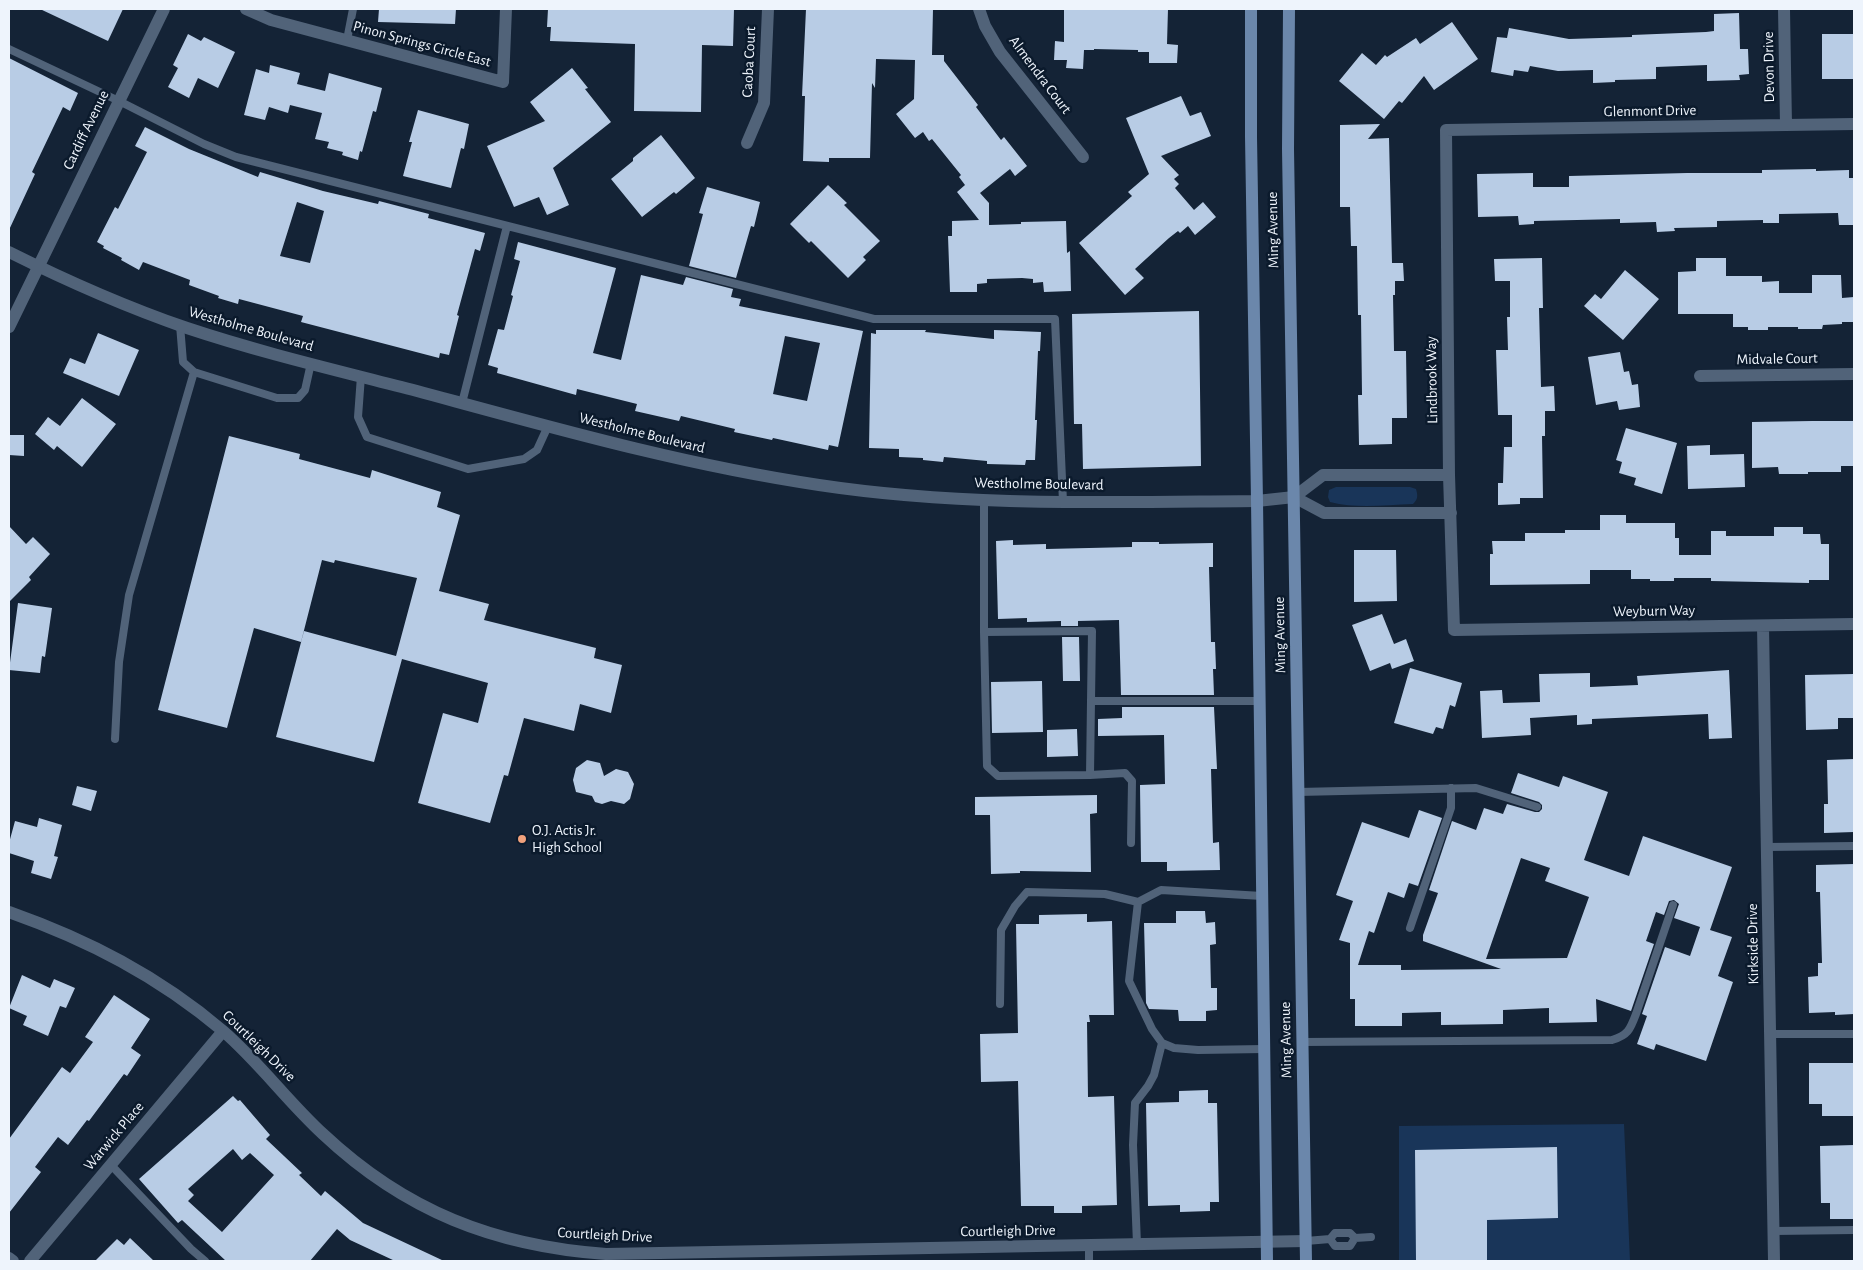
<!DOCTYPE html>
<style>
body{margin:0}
#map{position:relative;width:1863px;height:1270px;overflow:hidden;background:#142336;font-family:"Alegreya Sans",sans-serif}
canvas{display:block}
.frame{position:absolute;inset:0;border:10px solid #eef4fc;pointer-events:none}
</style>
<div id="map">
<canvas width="1863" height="1270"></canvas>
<div class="frame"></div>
</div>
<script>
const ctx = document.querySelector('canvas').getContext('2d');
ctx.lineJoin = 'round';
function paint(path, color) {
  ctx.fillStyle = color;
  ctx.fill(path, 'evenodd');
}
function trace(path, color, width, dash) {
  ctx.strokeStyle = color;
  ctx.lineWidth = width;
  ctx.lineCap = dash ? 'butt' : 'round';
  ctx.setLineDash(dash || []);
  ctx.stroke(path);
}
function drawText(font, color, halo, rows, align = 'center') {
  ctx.font = font + ' "Alegreya Sans",sans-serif';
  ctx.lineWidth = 5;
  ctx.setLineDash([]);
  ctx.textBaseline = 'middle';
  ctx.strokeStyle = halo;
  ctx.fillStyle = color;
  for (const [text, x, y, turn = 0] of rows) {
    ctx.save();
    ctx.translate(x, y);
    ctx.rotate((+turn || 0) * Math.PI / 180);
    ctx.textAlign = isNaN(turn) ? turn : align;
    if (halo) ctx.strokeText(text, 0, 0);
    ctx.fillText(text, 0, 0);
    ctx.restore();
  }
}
const green = new Path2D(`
 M1336 487H1410L1416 489C1418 496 1418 499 1413 504 1385 505 1357 509 1330 502L1328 497 1329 490Z
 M1624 1124 1630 1261H1399V1126Z`);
const building = new Path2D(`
 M40 9H123L108 41Z
 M379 9H456L455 24 378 22Z
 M548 9H734L733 46 702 45 701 112 634 111 635 44 550 41 551 27H547Z
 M806 9H933L932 55H944V61L978 105 976 107 1001 140 1004 137 1027 166 1015 176 1010 169 980 193 989 203V225L1021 224V222L1066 221 1067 253 1070 251 1071 291 1044 292 1043 282 1033 283V279L1022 278 987 279V283L977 284V292H950L948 236H952V221L979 220 957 192 965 185 959 177 961 175 932 139 929 141 923 132 915 138 896 114 914 99 915 60 876 59 875 88 872 83 870 158H829V162L803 161 805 96H802Z
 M1064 9H1168L1167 44 1178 45 1177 63H1149V52H1138V50L1094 49V50H1084L1083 69 1066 68 1067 60H1054L1055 41 1064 42Z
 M1739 13 1740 49H1748L1749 74 1739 75 1740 80 1707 81V65L1656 67V79L1615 80V82L1593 83V70L1558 71 1530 66 1528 72 1514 70 1513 76 1491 72 1497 37 1507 38 1509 28 1569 39 1632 37V35L1706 32 1714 31V14Z
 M1452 22 1478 59 1434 90 1424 76 1402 103 1399 101 1384 119 1339 81 1362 53 1376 65 1385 55 1387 57 1416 38 1420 44Z
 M188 34 201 41 204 37 235 52 218 88 198 78 189 98 168 87 178 68 173 65Z
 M1822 34H1854V79H1822Z
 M9 58 78 93 70 111 63 107 32 172 35 174 9 230Z
 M270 65 300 73 297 84 325 91 329 73 382 88 376 112 373 111 362 152 360 151 358 160 342 155 343 152 327 148 329 142 315 139 322 113 290 105 288 113 269 107 265 120 244 115 256 69 269 73Z
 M572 68 588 88 585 89 611 122 553 168 569 205 547 215 539 197 514 207 487 146 545 121 530 102Z
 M1181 96 1190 116 1201 112 1211 136 1161 156 1179 175 1174 179 1179 184 1175 188 1194 210 1203 202 1216 217 1195 235 1188 226 1180 233 1178 231 1169 238 1135 269 1144 278 1125 295 1079 243 1132 196 1128 192 1149 174 1126 118Z
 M418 110 469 124 464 149 461 148 451 188 403 176 412 142H409Z
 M1380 124 1368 139 1389 138 1392 263H1403L1404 281H1395V295H1393L1394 351H1406L1407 418H1392V444L1359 445 1358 395H1362L1361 315H1358L1357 246H1351L1350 207H1340V125Z
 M145 127 189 149 258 177 260 172 323 191 378 204 379 201 429 214 428 218 485 233 480 251 475 249 457 315 459 316 449 355 440 353 439 358 301 322 303 316 239 299 238 304 218 298 219 296 189 285 190 280 143 262 139 270 121 260 122 258 103 248 104 246 97 242 115 207 118 209 147 152 135 146ZM297 202 324 211 310 263 280 256Z
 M661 135 695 178 676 194 674 192 642 217 611 179 633 161V158Z
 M1816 169V171L1849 170V178H1854V225H1839L1838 213 1779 214V223H1763V220L1717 221V227L1674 228 1675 231 1657 232 1656 222 1620 223V219L1534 221V224L1519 225 1518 216 1478 217 1477 174 1533 173V187H1569V176L1687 173H1762V170Z
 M828 185 847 203 844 205 880 241 863 257 866 260 848 278 811 241 809 243 790 224Z
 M707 187 760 202 754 227 751 226 736 278 689 266 703 214 699 213Z
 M518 242 616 268 593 353 621 360 641 275 683 285 686 277 733 289 731 297 741 299 739 306 863 331 838 447 829 445 828 450 773 438 772 440 734 432 735 429 681 416 679 421 635 411 637 404 577 389 576 395 497 373 498 368 488 365 498 329 504 330 513 296 511 295 520 261 514 259ZM785 336 820 343 807 401 773 394Z
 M1542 258 1543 308H1539L1541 387 1554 386 1555 411H1545V436H1542L1543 498H1520V504L1498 505V483H1503L1504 447H1512V415H1498L1496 350H1508L1507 317H1510V281H1495L1494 259Z
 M1696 258H1726V276H1762V282L1779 281V293H1812V275H1841L1842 298 1854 297V322H1842V324L1823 325 1822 329H1798V327H1768V330H1748V327H1733V314H1678V272L1696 271Z
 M1625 270 1659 299 1623 340 1584 306 1595 294 1601 299Z
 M1199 311 1201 466 1083 469 1082 424H1074L1072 314Z
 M876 330H926L925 332 994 339V330L1041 332 1040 351H1038L1035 420H1037L1035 460H1026L1025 465 987 464V461L944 457 943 462 923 460V458L899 457V449L869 448 871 333 876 334Z
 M98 333 139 350 119 396 63 373 70 358 85 364Z
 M1620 352 1624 372 1629 371 1632 385 1638 384 1640 407 1619 410 1617 401 1596 405 1588 357Z
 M82 398 116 424 82 467 57 446 54 450 35 434 48 417 60 426Z
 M1812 421H1854V466H1841V472H1808V474H1779L1778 467 1752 468V422Z
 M1626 428 1677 443 1662 494 1634 485 1636 478 1619 473 1622 462 1616 460Z
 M9 435H24V456L9 455Z
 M229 436 300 454 299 459 370 478 372 470 441 492 437 507 460 515 439 591 489 604 484 620 596 648 594 658 622 665 611 713 580 704 574 731 524 718 508 776 504 775 490 823 418 803 443 713 478 723 488 683 402 659 374 762 276 737 304 631 396 656 417 578 335 560 334 563 322 560 301 642 254 628 227 728 158 710Z
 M1710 445V455L1744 454 1745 487 1688 489 1687 446Z
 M1600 515H1626V523H1675V538H1679V555H1711V531H1726V536H1774V527H1803V534H1820L1821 544H1829V580H1809V583L1711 581V578H1674V581H1650V579H1631V570H1590V584L1490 585V554H1493L1492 541H1525V533H1565V530H1600Z
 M9 526 26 544 33 537 50 554 29 577 31 580 9 602Z
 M1013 540V545L1046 544V549L1132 547V542H1159V544L1213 543V567H1209L1211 642H1215L1216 669H1213L1214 695H1121L1119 620 1078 621V626H1061V621L1027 622V618L998 619 996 541Z
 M1354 550H1396L1397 601 1354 602Z
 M18 603 52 608 45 657 42 656 40 673 9 670Z
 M1382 614 1394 644 1406 639 1414 661 1392 669 1390 663 1370 671 1352 625Z
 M1062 637H1079L1080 681H1063Z
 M1410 668 1462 683 1455 707 1450 705 1443 729 1436 727 1433 734 1394 723Z
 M1729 670 1732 738 1709 739 1708 714 1592 719V724L1577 725V715L1530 718 1531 735 1482 738 1480 691 1502 690 1503 703 1540 702 1539 674 1590 673V687L1638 685 1637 676Z
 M1854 674V718H1838V729L1806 730 1805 675Z
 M1042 681 1043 732 992 733 991 682Z
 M1122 707H1214L1217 769H1211L1213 843 1219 842 1220 870 1167 871V862H1141L1140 785 1165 784 1164 735 1098 736V719L1122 718Z
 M1077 729 1078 756 1047 757V730Z
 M1854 759V832L1824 833V804H1828L1827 760Z
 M587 760 600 763 604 776 616 769 628 772 634 784 630 799 624 804 611 801 602 804 595 802 592 796 576 792 573 780 576 768Z
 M1518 773 1559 787 1563 776 1608 792 1584 860 1629 876 1643 836 1732 867 1710 930 1732 937 1718 976 1733 982 1706 1061 1656 1044 1654 1050 1637 1044 1647 1016 1642 1014 1665 947 1690 956 1700 927 1674 918 1679 904 1674 900 1669 901 1664 915 1656 912 1646 941 1654 944 1631 1011 1596 999 1597 1022 1549 1023V1008L1503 1010V1024L1441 1025V1012L1402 1013V1026H1355V999H1350V943L1339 940 1353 901 1336 895 1362 822 1409 838 1419 810 1442 818 1418 886 1409 883 1404 898 1388 892 1374 933 1369 931 1358 965H1401V970L1501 969 1423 941V935L1438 893 1429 890 1452 821 1476 830 1484 808 1503 814 1507 804 1535 812H1539L1542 809V805L1539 802 1511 793ZM1521 858 1550 868 1545 881 1589 897 1567 958 1486 959Z
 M77 786 97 791 91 811 72 805Z
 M1097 795V813L1090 814 1091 872 1020 871V873L991 874 990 815H975V797Z
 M39 818 62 825 54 856 58 857 51 879 31 873 34 861 9 853V843L15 821 37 827Z
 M1854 864V1014L1835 1015V1012L1809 1013 1808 977 1818 976V963H1822L1820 892H1816V865Z
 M1176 911H1205L1206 923 1215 922 1216 944 1210 945 1211 988H1217V1010L1206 1011V1021H1179L1178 1010 1149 1009 1146 1003 1144 923H1176Z
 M1087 914V922L1112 921 1114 1015H1089L1090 1022H1087L1088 1097 1114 1096 1117 1205 1082 1206V1213H1054V1206H1021L1018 1081 981 1082 980 1034 1018 1033 1016 924H1039V915Z
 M22 975 50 988 54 979 75 988 66 1008 60 1006 48 1036 23 1025 27 1016 9 1008Z
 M114 995 150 1019 131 1048 141 1055 127 1076 124 1074 89 1121 87 1120 68 1145 58 1137 35 1167 41 1172 9 1213V1139L62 1067 70 1073 93 1042 85 1037Z
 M1809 1063H1854V1116H1822V1104H1809Z
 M1208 1090V1103H1217L1219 1202H1210V1211L1180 1212V1205L1148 1206 1146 1103 1179 1102V1091Z
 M233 1096 238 1101 240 1100 270 1135 266 1139 302 1173 299 1175 321 1196 325 1191 363 1223 444 1261H395L350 1240 337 1229 310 1261H226L182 1220 178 1223 139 1179ZM233 1149 242 1160 250 1153 274 1175 222 1232 188 1201 194 1195 188 1189Z
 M1854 1145V1219H1830V1203H1821L1820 1146Z
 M1557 1147 1558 1218 1487 1220V1261H1416L1415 1150Z
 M130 1238 154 1261H95L117 1239 124 1245Z`);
const lane = new Path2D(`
 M347 40 353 9
 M9 49 119 101 204 144 236 157 874 319H1055L1063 502
 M180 325 183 362 194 372 277 398H298L305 390 311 363
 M361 376 358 417 367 437 468 469 524 459 537 450 548 426
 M462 403 507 226
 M984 632V500
 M115 739 119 662 129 595 194 372
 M1090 775 1091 701
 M1298 792 1476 788 1537 807
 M1131 843 1132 781 1125 773 1090 775 998 776 987 766 984 632 1092 631 1091 701H1260
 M1767 847 1854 846
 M1262 896 1161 890 1138 902 1129 981 1152 1029 1162 1043 1174 1048 1198 1050 1264 1049
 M1410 928 1451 808V788
 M1000 1004 1001 930 1015 906 1027 892 1105 894 1138 902
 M1770 1034H1854
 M1302 1042 1612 1040C1628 1035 1630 1030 1636 1014L1673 905
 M111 1165 191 1249 205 1261
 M1774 1231 1854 1230
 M1330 1239 1335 1246H1350L1355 1238
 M1306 1241 1330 1239 1335 1233H1350L1355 1238 1371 1237
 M1137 1244 1133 1145 1135 1103 1148 1086 1154 1075 1162 1043
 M1089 1245V1261`);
const street = new Path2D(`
 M246 9 271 20 503 82 506 9
 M979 9 985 26 1000 52 1083 157
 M1784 9 1786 125
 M1854 124 1446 130 1449 475 1454 630 1854 624
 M747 143 764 103 768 9
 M9 252C67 281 126 307 187 328 262 353 340 371 417 391 550 427 683 465 819 485 964 507 1111 502 1257 501L1294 497 1323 475H1449
 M9 327 164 9
 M1700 376 1854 374
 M1294 497 1324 513H1451
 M1763 626 1774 1261
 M9 912C88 940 158 976 223 1031 259 1062 288 1102 323 1134 405 1211 494 1246 606 1254L1306 1241
 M9 1258 13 1261
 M30 1261 223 1031`);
const secondary = new Path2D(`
 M1251 9V137L1257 501 1267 1261
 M1289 9 1288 149 1306 1261`);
const markers = [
 [522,839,5,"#f1a17c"]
];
const streetNames = [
 ["Pinon Springs Circle East",422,44,15],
 ["Caoba Court",749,62,-87],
 ["Devon Drive",1769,67,-91],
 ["Almendra Court",1040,75,53],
 ["Glenmont Drive",1650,111,-1],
 ["Cardiff Avenue",86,130,-64],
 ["Ming Avenue",1273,230,-91],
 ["Westholme Boulevard",251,329,16],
 ["Midvale Court",1777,359,-1],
 ["Lindbrook Way",1432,380,-91],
 ["Westholme Boulevard",642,433,14],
 ["Westholme Boulevard",1039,484,1],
 ["Weyburn Way",1654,611,-1],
 ["Ming Avenue",1280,635,-91],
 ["Kirkside Drive",1753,944,-91],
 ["Ming Avenue",1286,1040,-91],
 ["Courtleigh Drive",259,1046,44],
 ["Warwick Place",114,1136,-50],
 ["Courtleigh Drive",1008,1231,-1],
 ["Courtleigh Drive",605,1235,3]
];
const poiNames = [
 ["O.J. Actis Jr.",532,830],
 ["High School",532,847]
];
paint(green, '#193559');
paint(building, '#b8cce5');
trace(lane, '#516379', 8);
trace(street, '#516379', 12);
trace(secondary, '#6b87ab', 12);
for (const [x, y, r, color] of markers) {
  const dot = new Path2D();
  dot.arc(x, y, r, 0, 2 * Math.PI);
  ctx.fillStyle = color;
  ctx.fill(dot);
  trace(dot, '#0b1a2c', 2);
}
drawText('15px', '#eef4fc', '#0b1a2c', streetNames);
drawText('15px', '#eef4fc', '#0b1a2c', poiNames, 'left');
</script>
